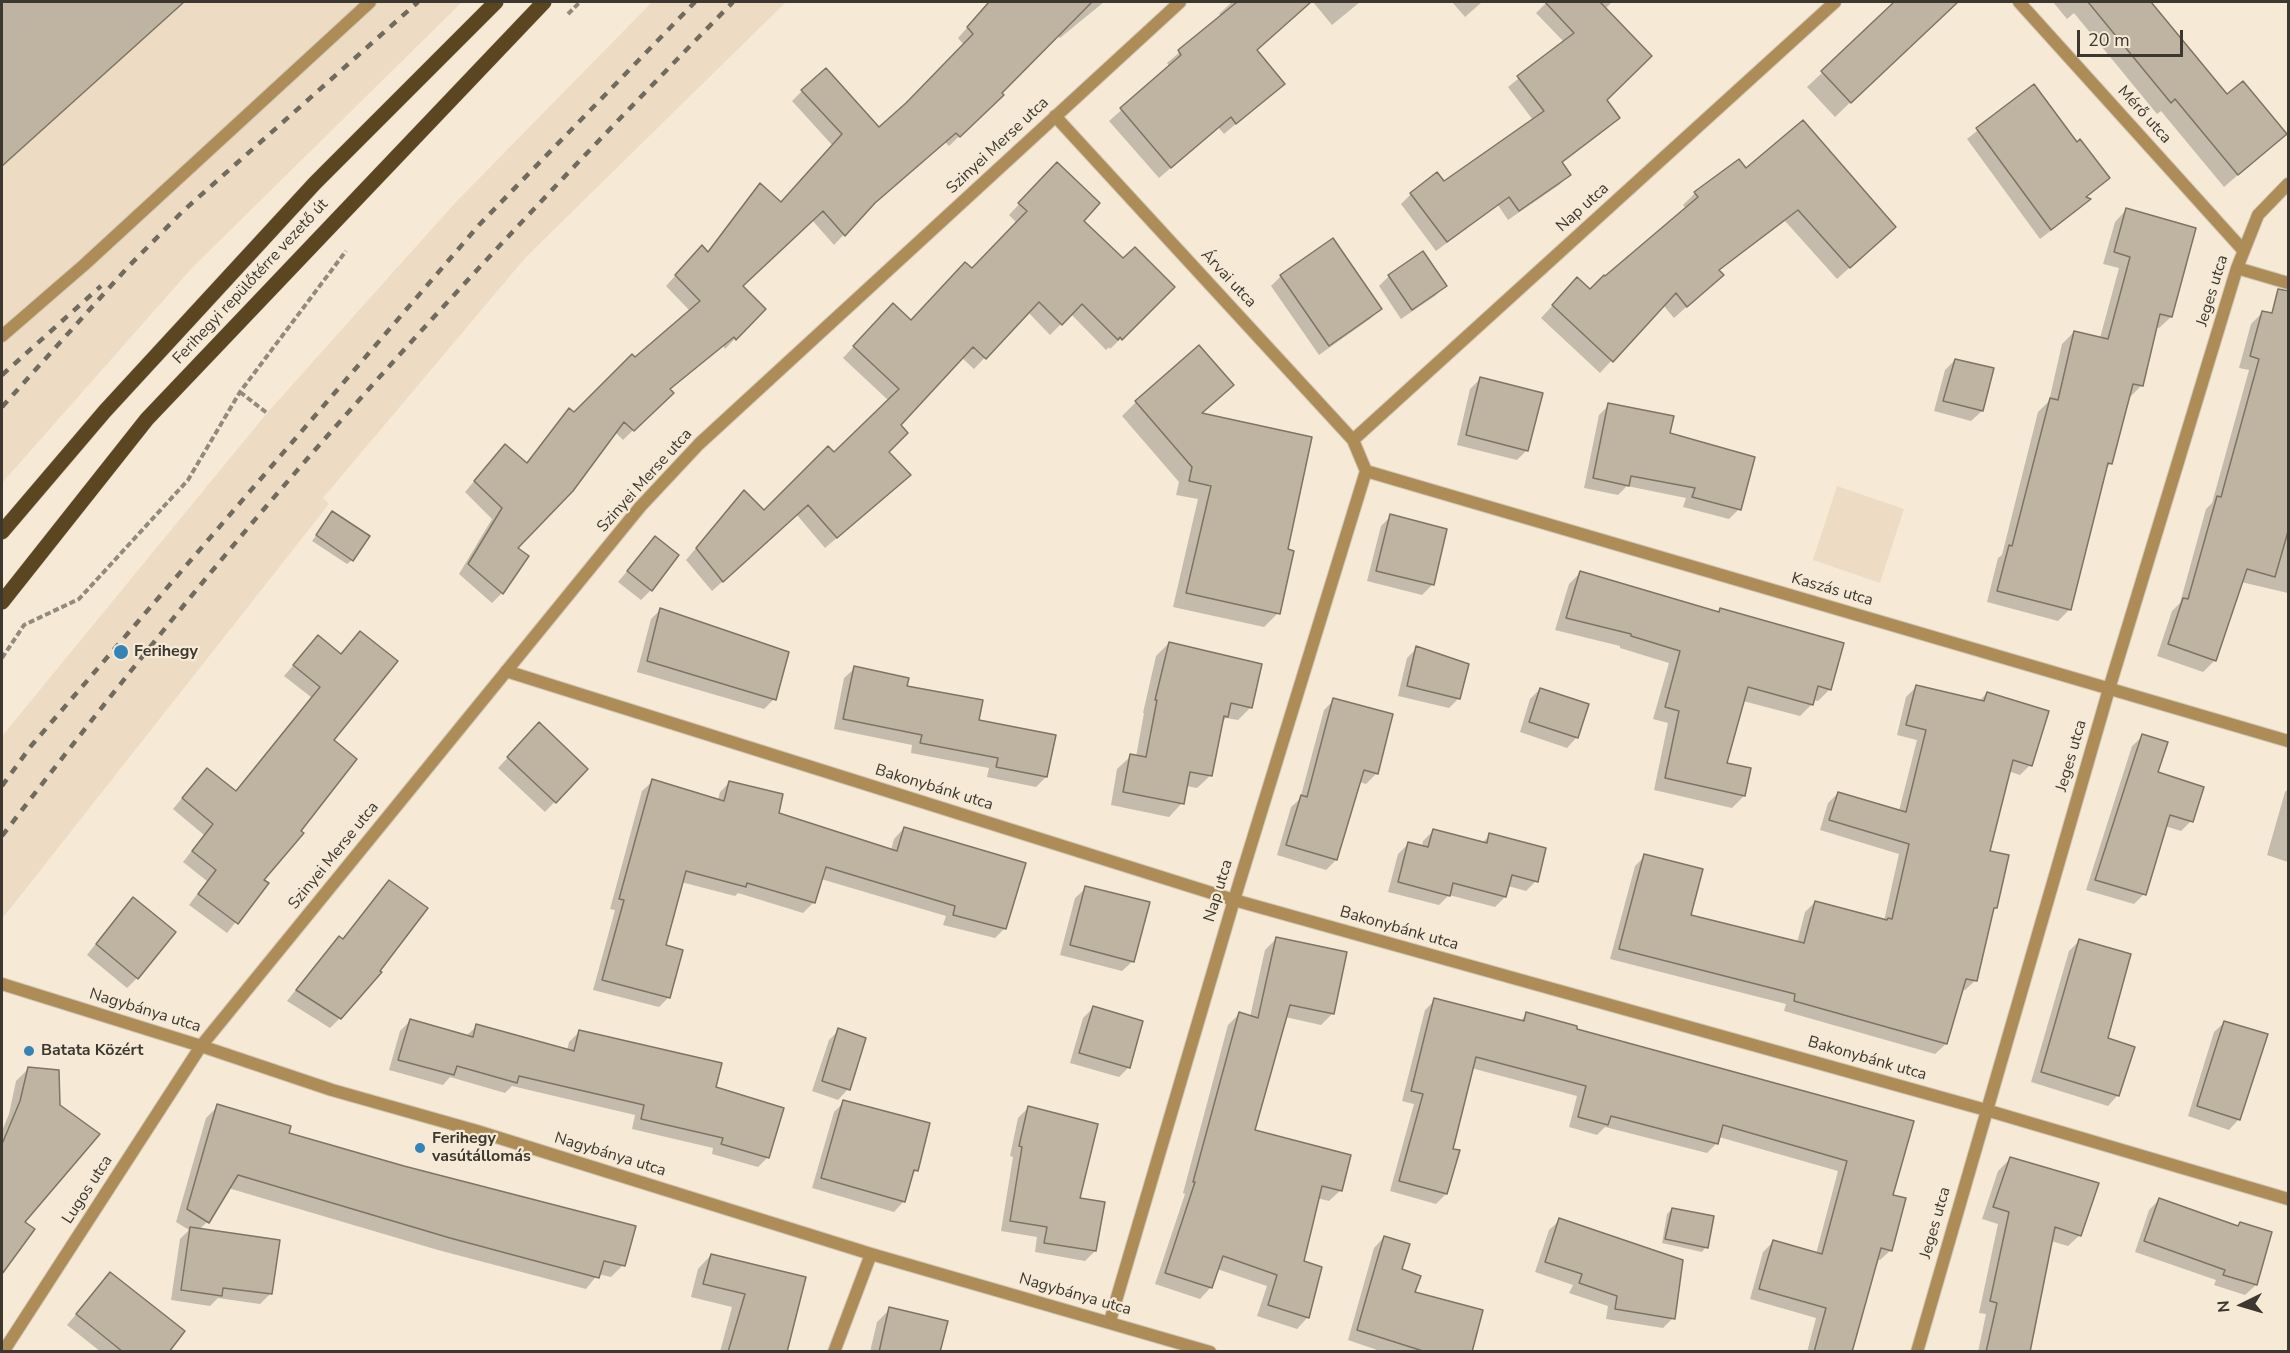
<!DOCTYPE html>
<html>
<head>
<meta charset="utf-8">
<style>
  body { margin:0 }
  #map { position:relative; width:2290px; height:1353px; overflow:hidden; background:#f6ead7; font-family:"Nunito Sans",sans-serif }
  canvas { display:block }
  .frame { position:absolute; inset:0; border:3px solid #3c3830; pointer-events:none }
  .north { position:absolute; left:2212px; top:1275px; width:60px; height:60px; -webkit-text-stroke:4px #f6ead7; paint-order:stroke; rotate:265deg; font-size:16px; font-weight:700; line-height:24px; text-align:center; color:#3c3830 }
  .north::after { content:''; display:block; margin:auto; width:21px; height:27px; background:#3c3830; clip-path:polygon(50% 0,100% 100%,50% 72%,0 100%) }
  .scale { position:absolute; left:2077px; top:30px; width:106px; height:27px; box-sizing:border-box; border:3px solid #3c3830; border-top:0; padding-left:8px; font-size:18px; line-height:21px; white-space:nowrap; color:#3c3830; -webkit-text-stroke:4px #f6ead7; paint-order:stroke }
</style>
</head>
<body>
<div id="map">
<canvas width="2290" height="1353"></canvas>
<div class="frame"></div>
<div class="north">N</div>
<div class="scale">20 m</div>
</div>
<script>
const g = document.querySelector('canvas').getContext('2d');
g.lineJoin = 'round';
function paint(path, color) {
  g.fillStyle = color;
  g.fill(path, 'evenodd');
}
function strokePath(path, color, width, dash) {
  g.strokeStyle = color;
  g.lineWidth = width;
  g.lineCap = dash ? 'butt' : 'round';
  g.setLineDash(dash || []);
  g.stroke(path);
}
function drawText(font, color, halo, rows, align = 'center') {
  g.font = font + ' "Nunito Sans",sans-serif';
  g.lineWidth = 4.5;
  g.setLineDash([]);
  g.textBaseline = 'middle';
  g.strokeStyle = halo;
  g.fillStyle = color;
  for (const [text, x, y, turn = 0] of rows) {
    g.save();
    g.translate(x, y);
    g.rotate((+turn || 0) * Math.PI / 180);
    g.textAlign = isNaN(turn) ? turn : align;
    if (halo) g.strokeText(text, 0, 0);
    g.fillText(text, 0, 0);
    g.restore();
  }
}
paint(new Path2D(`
  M2 2H462L192 268 2 483Z
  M652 2H786L526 257 323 498 329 504 2 919V736L267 413 455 203Z
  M1837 486 1904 509 1880 583 1813 560Z`), '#eddcc3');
paint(new Path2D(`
  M2 2H184L2 166Z
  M990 2H1104L1060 38 1057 35 1000 93 1002 95 949 146 945 142 867 210 834 245 812 220 742 287 764 309 725 349 723 346 669 390 671 393 623 440 615 432 516 548 527 557 502 593 492 603 459 574 492 519 465 492 495 456 525 464 569 410 574 414 690 311 666 286 692 257 707 252 750 195 760 185 780 204 833 146 792 101 802 91 879 130 904 107 964 45 958 38Z
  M1232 2H1311L1256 51 1283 84 1224 134 1218 127 1159 178 1109 121 1170 67 1167 63 1222 16 1219 14Z
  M1313 2H1360L1332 25Z
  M1452 2H1482L1465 17Z
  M1547 2H1612L1605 9V100L1618 118 1608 128 1561 164 1569 175 1559 185 1508 220 1498 205 1436 251 1401 204 1411 194 1444 183 1533 120 1508 87 1564 42 1536 13Z
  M1897 2H1943L1949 8 1835 117 1807 87Z
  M2053 2H2149L2227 96 2285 134 2224 187 2161 111 2157 114 2074 13 2067 19Z
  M2033 86 2077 144 2108 178 2085 198 2088 200 2079 209 2040 239 1967 139Z
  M1745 170 1881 239 1837 279 1785 221 1718 271 1709 287 1674 318 1663 305 1600 373 1541 318 1565 292 1590 291 1605 278 1686 209 1683 205 1695 193Z
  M1046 175 1082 221 1123 261 1173 287 1110 349 1109 347 1106 350 1071 314 1050 335 1028 312 974 369 961 357 898 425 887 452 898 486 825 548 797 515 712 591 686 560 734 503 764 512 834 454 889 401 843 358 882 316 910 322 972 270 1017 223 1009 215Z
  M2126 210 2171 317 2159 328 2155 327 2142 385 2130 397 2128 396 2111 463 2104 470 2070 609 2058 621 1987 602 1998 558 2002 555 2038 412 2049 401 2062 344 2074 332 2100 338 2119 268 2103 264 2115 222Z
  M1333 240 1380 309 1370 319 1319 355 1271 286 1281 276Z
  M1389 276 1445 286 1435 296 1401 319 1379 286Z
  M2263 312 2288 413V593L2241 582 2215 660 2203 672 2157 656 2172 611 2180 603 2206 509 2212 503 2249 370 2239 368 2251 324Z
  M1955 360 1982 411 1971 421 1934 411 1945 370Z
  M1480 379 1527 450 1517 460 1457 445 1470 389Z
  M1232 385 1201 414 1286 551 1278 613 1264 627 1173 607 1198 499 1176 495 1179 482 1122 416 1136 402Z
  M1609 405 1668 435 1739 509 1729 519 1683 507 1686 498 1627 486 1618 495 1584 488 1599 415Z
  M332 513 352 560 347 564 312 541Z
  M1391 516 1432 585 1422 595 1367 581 1381 526Z
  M655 538 651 590 641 600 618 582Z
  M1581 572 1717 613 1720 610 1830 689 1818 701 1813 700 1812 704 1800 716 1743 701 1725 764 1744 796 1732 808 1654 790 1668 723 1653 719 1669 663 1620 648V646L1555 630 1569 584Z
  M661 609 774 699 764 709 637 672 651 619Z
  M318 637 332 740 262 880 266 884 227 933 189 905 207 881 183 862 204 835 173 809 197 780 235 792 311 697 284 676Z
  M1169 643 1251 707 1238 720 1226 718 1222 722 1211 775 1197 788 1186 786 1182 803 1169 817 1111 805 1117 769 1131 756 1136 757 1144 713H1143L1156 656Z
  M1417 648 1459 698 1449 708 1398 696 1407 658Z
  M855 668 977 721 1046 777 1036 787 987 777 989 768 911 753 912 745 834 729 844 678Z
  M1916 687 1979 701 1987 693 2030 765 2020 775 2008 771 1988 852 1995 908 1991 912 1976 980 1965 990H1961L1946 1044 1935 1054 1784 1011 1786 1004 1610 959 1635 866 1645 856 1689 916 1797 943 1805 912 1815 902 1884 921 1899 854 1820 830 1828 803 1838 793 1899 811 1917 740 1897 735 1906 697Z
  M1540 689 1577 737 1567 748 1520 732 1530 699Z
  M1334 700 1377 773 1366 784 1359 782 1336 860 1326 870 1277 855 1291 807 1300 799 1324 710Z
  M529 735 586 769 545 812 498 768Z
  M2143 736 2156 773 2191 821 2181 831 2165 826 2144 894 2134 904 2086 890 2132 746Z
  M653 781 718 800 720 792 730 782 777 814 891 850 894 839 904 828 1005 928 995 938 943 925 946 916 821 879 814 902 803 913 738 893 735 896 681 882 665 946 669 997 659 1007 593 990 615 910 610 909 642 791Z
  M2288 789V862L2267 855 2285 792Z
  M1433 831 1482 843 1490 835 1536 881 1526 891 1508 886 1505 897 1495 907 1449 895 1439 905 1388 892 1398 854 1408 844 1422 847 1423 841Z
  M1086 888 1133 961 1122 971 1060 955 1075 898Z
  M379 893 340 1018 330 1028 287 1001 329 948 339 938 342 940Z
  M123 909 137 978 127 988 87 955Z
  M1276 939 1332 1014 1321 1025 1285 1017 1253 1131 1341 1190 1329 1201 1317 1198 1302 1262 1308 1317 1297 1329 1257 1316 1267 1286 1217 1269 1211 1287 1200 1299 1155 1284 1185 1194 1183 1193 1228 1025 1239 1014 1250 1017 1265 950Z
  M2079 941 2106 1039 2118 1095 2108 1106 2031 1082 2069 951Z
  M1435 1000 1520 1021 1527 1014 1575 1030 1912 1122 1892 1196 1891 1250 1880 1260 1877 1259 1851 1350 1855 1352H1807L1816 1318 1750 1299 1763 1252 1773 1242 1816 1254 1838 1171 1719 1137 1717 1143 1707 1153 1605 1127 1597 1135 1569 1127 1577 1096 1471 1068 1451 1150 1446 1194 1436 1204 1390 1191 1414 1104 1402 1101 1425 1010Z
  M1093 1008 1129 1067 1119 1077 1070 1063 1083 1018Z
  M410 1021 466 1036 477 1026 567 1051 569 1042 579 1032 714 1088 768 1157 758 1167 712 1154 713 1148 632 1129 635 1115 512 1086 505 1093 450 1077 443 1085 389 1070 400 1031Z
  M2225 1022 2239 1119 2229 1130 2188 1116 2214 1032Z
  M839 1030 848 1089 838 1100 812 1091 829 1040Z
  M28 1069 23 1222 33 1230 2 1273V1131L9 1114 16 1081Z
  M844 1102 917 1170 910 1176 904 1201 894 1212 812 1188 834 1112Z
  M218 1106 287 1135 623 1265 611 1277 598 1274 586 1289 438 1250 228 1188 207 1222 199 1230 270 1294 260 1304 218 1298 210 1306 171 1300 180 1239 189 1230 176 1222 206 1118Z
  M1028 1108 1078 1199 1095 1251 1085 1261 1035 1252 1037 1237 1001 1231 1013 1157 1010 1156 1018 1118Z
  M2010 1159 2080 1235 2068 1246 2051 1241 2028 1352H1978L1986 1314 1979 1313 1998 1224 1982 1219 1998 1171Z
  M2159 1200 2237 1227 2240 1224 2271 1233 2256 1285 2245 1295 2214 1285 2216 1280 2135 1252 2149 1210Z
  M1672 1209 1706 1247 1702 1252 1662 1243 1667 1214Z
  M1560 1220 1673 1318 1663 1328 1606 1319 1608 1306 1569 1293 1573 1285 1535 1272 1549 1230Z
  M1384 1237 1414 1293 1471 1352H1383L1348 1340 1374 1248Z
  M711 1255 804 1278 778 1352H720L732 1307 691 1297 698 1269Z
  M110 1274 167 1352H101L67 1325Z
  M890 1309 939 1352H870L877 1322Z`), '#0003');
const building = new Path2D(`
  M2 2H184L2 166Z
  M989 2H1092L1002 93 1004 95 960 137 956 133 875 203 845 236 823 211 743 286 766 309 736 340 734 337 670 389 674 393 634 431 624 422 573 491 518 548 529 556 503 594 468 564 502 508 474 481 505 444 527 463 569 408 574 412 632 354 635 357 700 301 675 275 702 245 708 252 760 183 781 202 842 134 801 90 826 68 879 127 906 103 973 34 967 27Z
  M1237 2H1311L1257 50 1285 84 1236 124 1231 117 1171 168 1120 108 1181 55 1178 50Z
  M1545 2H1600L1652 56 1607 100 1620 118 1562 162 1571 175 1519 211 1509 197 1447 242 1410 193 1437 172 1444 181 1544 111 1517 76 1574 33Z
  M1894 2H1958L1851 103 1821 71Z
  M2088 2H2151L2227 94 2243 81 2287 134 2238 175 2175 99 2171 103Z
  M2034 84 2077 142 2080 139 2110 178 2086 197 2091 199 2051 230 1976 128Z
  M1803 120 1896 227 1850 268 1798 210 1719 270 1724 275 1687 307 1676 293 1613 362 1552 305 1577 277 1590 289 1604 275 1605 276 1698 197 1694 192 1739 159 1746 168Z
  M1057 162 1100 203 1084 221 1123 258 1135 247 1175 287 1122 340 1120 337 1118 340 1082 304 1062 325 1039 302 986 359 973 347 901 425 908 433 889 452 911 475 837 538 808 505 723 582 696 548 744 490 764 510 828 446 834 452 899 389 853 346 893 303 911 320 965 262 972 268 1027 211 1018 203Z
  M2126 208 2196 228 2172 317 2160 314 2143 386 2133 384 2112 464 2108 463 2071 610 1997 591 2009 545 2012 546 2050 398 2058 400 2074 331 2108 339 2130 257 2114 252Z
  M1333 238 1382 309 1329 346 1280 275Z
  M1423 251 1447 286 1412 310 1388 275Z
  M2278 289 2289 291V528L2275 577 2247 569 2216 661 2168 644 2183 598 2188 599 2217 496 2221 497 2259 359 2250 356 2262 311 2272 313Z
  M1199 345 1234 385 1202 413 1312 437 1288 549 1294 551 1280 614 1186 593 1211 486 1189 481 1192 467 1135 401Z
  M1955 359 1994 368 1983 411 1943 401Z
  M1480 377 1543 393 1528 451 1466 435Z
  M1608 403 1674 416 1670 433 1755 457 1741 510 1692 497 1695 488 1631 476 1629 486 1593 478Z
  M332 511 370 536 353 561 316 535Z
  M1390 514 1447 529 1434 585 1376 571Z
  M655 536 679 555 652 591 627 571Z
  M1580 571 1719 612 1720 608 1844 643 1831 690 1818 686 1813 705 1748 687 1727 763 1751 768 1745 796 1665 778 1679 711 1665 707 1680 651 1631 636V634L1566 618Z
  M660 608 789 652 776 700 647 661Z
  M360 631 398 661 334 740 357 759 301 831 304 833 264 880 269 883 238 924 198 894 216 870 192 851 213 824 182 798 207 768 236 791 320 687 293 665 318 635 341 654Z
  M1169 642 1262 664 1252 708 1231 703 1228 717 1224 716 1212 776 1190 772 1184 804 1123 792 1130 754 1146 757 1157 700H1155Z
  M1416 646 1469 664 1460 699 1407 686Z
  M854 666 909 678 907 686 983 700 979 720 1056 735 1047 777 996 767 998 758 920 743 922 735 843 719Z
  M1916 685 1984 701 1987 692 2049 711 2032 766 2013 760 1990 851 2009 855 1997 908H1994L1977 981 1966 979 1947 1044 1794 1001 1795 994 1619 949 1644 854 1703 869 1691 915 1804 943 1815 901 1887 920 1888 918 1892 919 1909 844 1829 820 1838 792 1906 812 1926 730 1906 725Z
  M1540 688 1589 704 1578 738 1529 722Z
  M1333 698 1393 714 1378 774 1364 770 1337 860 1286 845 1301 795 1307 797Z
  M539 722 588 769 556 803 507 757Z
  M2142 734 2168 742 2158 772 2204 787 2193 822 2170 815 2146 895 2095 880Z
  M652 779 724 801 729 781 783 794 779 813 897 851 904 827 1026 863 1006 929 953 915 955 906 826 867 815 903 747 883 746 887 686 871 666 945 683 950 670 998 602 980 624 900 619 899Z
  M1433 829 1487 843 1489 833 1546 848 1538 882 1512 875 1506 897 1453 883 1450 896 1398 882 1408 842 1428 847Z
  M389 880 428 908 380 971 382 972 341 1019 296 990 339 936 343 939Z
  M1085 886 1150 902 1134 962 1070 945Z
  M133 897 176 932 138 979 96 944Z
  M1276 937 1347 952 1334 1014 1290 1005 1255 1130 1351 1155 1342 1191 1322 1186 1304 1261 1322 1267 1309 1318 1268 1305 1277 1275 1223 1256 1212 1288 1165 1273 1195 1182H1193L1239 1012 1258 1018Z
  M2079 939 2131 954 2108 1038 2135 1047 2119 1096 2041 1072Z
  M1434 998 1524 1021 1526 1012 1577 1026V1029L1914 1121 1893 1195 1906 1198 1892 1251 1881 1248 1852 1352H1814L1826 1308 1759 1289 1773 1240 1822 1254 1847 1161 1723 1125 1718 1144 1611 1116 1608 1125 1578 1117 1586 1086 1476 1057 1453 1149 1460 1150 1447 1194 1399 1181 1423 1094 1411 1091Z
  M1093 1006 1143 1021 1130 1068 1079 1053Z
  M410 1019 473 1037 476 1024 574 1051 579 1030 722 1063 716 1087 784 1108 769 1158 721 1144 723 1138 641 1119 644 1105 519 1076 517 1083 457 1066 454 1075 398 1060Z
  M2224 1021 2268 1034 2240 1120 2197 1106Z
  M838 1028 866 1038 850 1090 822 1081Z
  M28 1067 59 1070 60 1105 100 1134 25 1222 35 1229 2 1274V1144L20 1101Z
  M843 1100 930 1123 918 1171 914 1170 905 1202 821 1178Z
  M217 1104 291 1126 289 1133 404 1166 636 1226 625 1266 604 1261 599 1278 450 1238 238 1175 209 1223 187 1209Z
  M1028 1106 1098 1124 1080 1198 1105 1202 1096 1251 1044 1243 1047 1227 1010 1221 1022 1147 1019 1146Z
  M2010 1157 2099 1183 2081 1236 2055 1227 2030 1352H1986L1997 1303 1990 1301 2009 1212 1993 1207Z
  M2159 1198 2238 1226 2240 1222 2272 1232 2257 1285 2223 1275 2225 1270 2144 1241Z
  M1672 1208 1714 1216 1708 1248 1665 1239Z
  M1559 1218 1683 1260 1675 1319 1615 1309 1617 1296 1579 1283 1582 1274 1545 1262Z
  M190 1227 280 1240 272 1294 223 1288 222 1296 181 1290Z
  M1384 1236 1410 1244 1402 1269 1421 1276 1415 1292 1483 1310 1472 1352H1426L1357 1330Z
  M711 1254 806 1277 787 1352H728L745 1294 703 1284Z
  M110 1272 185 1331 169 1352H123L76 1314Z
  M889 1307 948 1321 940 1352H879Z`);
paint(building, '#bfb4a2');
strokePath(building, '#7e7463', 1.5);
const service = new Path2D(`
  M2 336 84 265 370 2`);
const minor = new Path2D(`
  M2019 2 2243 250
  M1055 116 1353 440 1366 471
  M2237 268 2288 283
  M1353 440 1835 2
  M1366 471 2288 741
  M506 671 1234 900 1986 1110 2288 1199
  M2 984 201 1046 332 1090 477 1131 871 1254 1210 1352
  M1110 1321 1234 900 1366 471
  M3 1352 201 1046 640 507 699 444 1180 2
  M834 1352 871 1254
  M1917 1352 2109 689 2237 268 2258 215 2288 184`);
const primary = new Path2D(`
  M2 532 105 411 315 183 496 2
  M2 602 147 419 544 2`);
strokePath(service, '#d1c6b6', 14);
strokePath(minor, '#d1c6b6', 14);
strokePath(primary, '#d1c6b6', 16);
strokePath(new Path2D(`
  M568 14 580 2
  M240 392 267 413
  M2 658 24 625 79 599 188 480 240 392 346 251`), '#928a7d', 4, [6, 3]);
strokePath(service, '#ad8c58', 12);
strokePath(minor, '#ad8c58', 12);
strokePath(primary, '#5c4621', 15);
strokePath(new Path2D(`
  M2 375 101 286
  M2 407 127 268 183 211 418 2
  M2 786 31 746 479 225 695 2
  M2 836C107 699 215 563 329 434 459 286 595 143 733 2`), '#706a5f', 4.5, [8, 8]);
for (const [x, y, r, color] of [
  [121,652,8,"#3484b5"],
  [29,1051,6,"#3484b5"],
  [420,1148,6,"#3484b5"]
]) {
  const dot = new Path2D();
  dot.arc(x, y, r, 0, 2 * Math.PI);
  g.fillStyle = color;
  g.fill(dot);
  strokePath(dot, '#f6ead7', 2);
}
drawText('16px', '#3c3830', '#f6ead7', [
  ["Mérő utca",2144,115,48],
  ["Szinyei Merse utca",998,146,-43],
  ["Nap utca",1583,208,-42],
  ["Árvai utca",1228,279,47],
  ["Ferihegyi repülőtérre vezető út",251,282,-47],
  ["Jeges utca",2213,291,-73],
  ["Szinyei Merse utca",645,481,-48],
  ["Kaszás utca",1832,590,16],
  ["Jeges utca",2072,756,-74],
  ["Bakonybánk utca",934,788,17],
  ["Szinyei Merse utca",334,856,-51],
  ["Nap utca",1219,891,-73],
  ["Bakonybánk utca",1399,929,16],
  ["Nagybánya utca",145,1011,17],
  ["Bakonybánk utca",1867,1059,16],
  ["Nagybánya utca",610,1155,17],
  ["Lugos utca",88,1190,-57],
  ["Jeges utca",1936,1223,-74],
  ["Nagybánya utca",1075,1295,16]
]);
drawText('bold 16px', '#3c3830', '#f6ead7', [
  ["Ferihegy",134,652],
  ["Batata Közért",41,1051],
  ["Ferihegy",432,1139],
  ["vasútállomás",432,1157]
], 'left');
</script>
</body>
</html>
